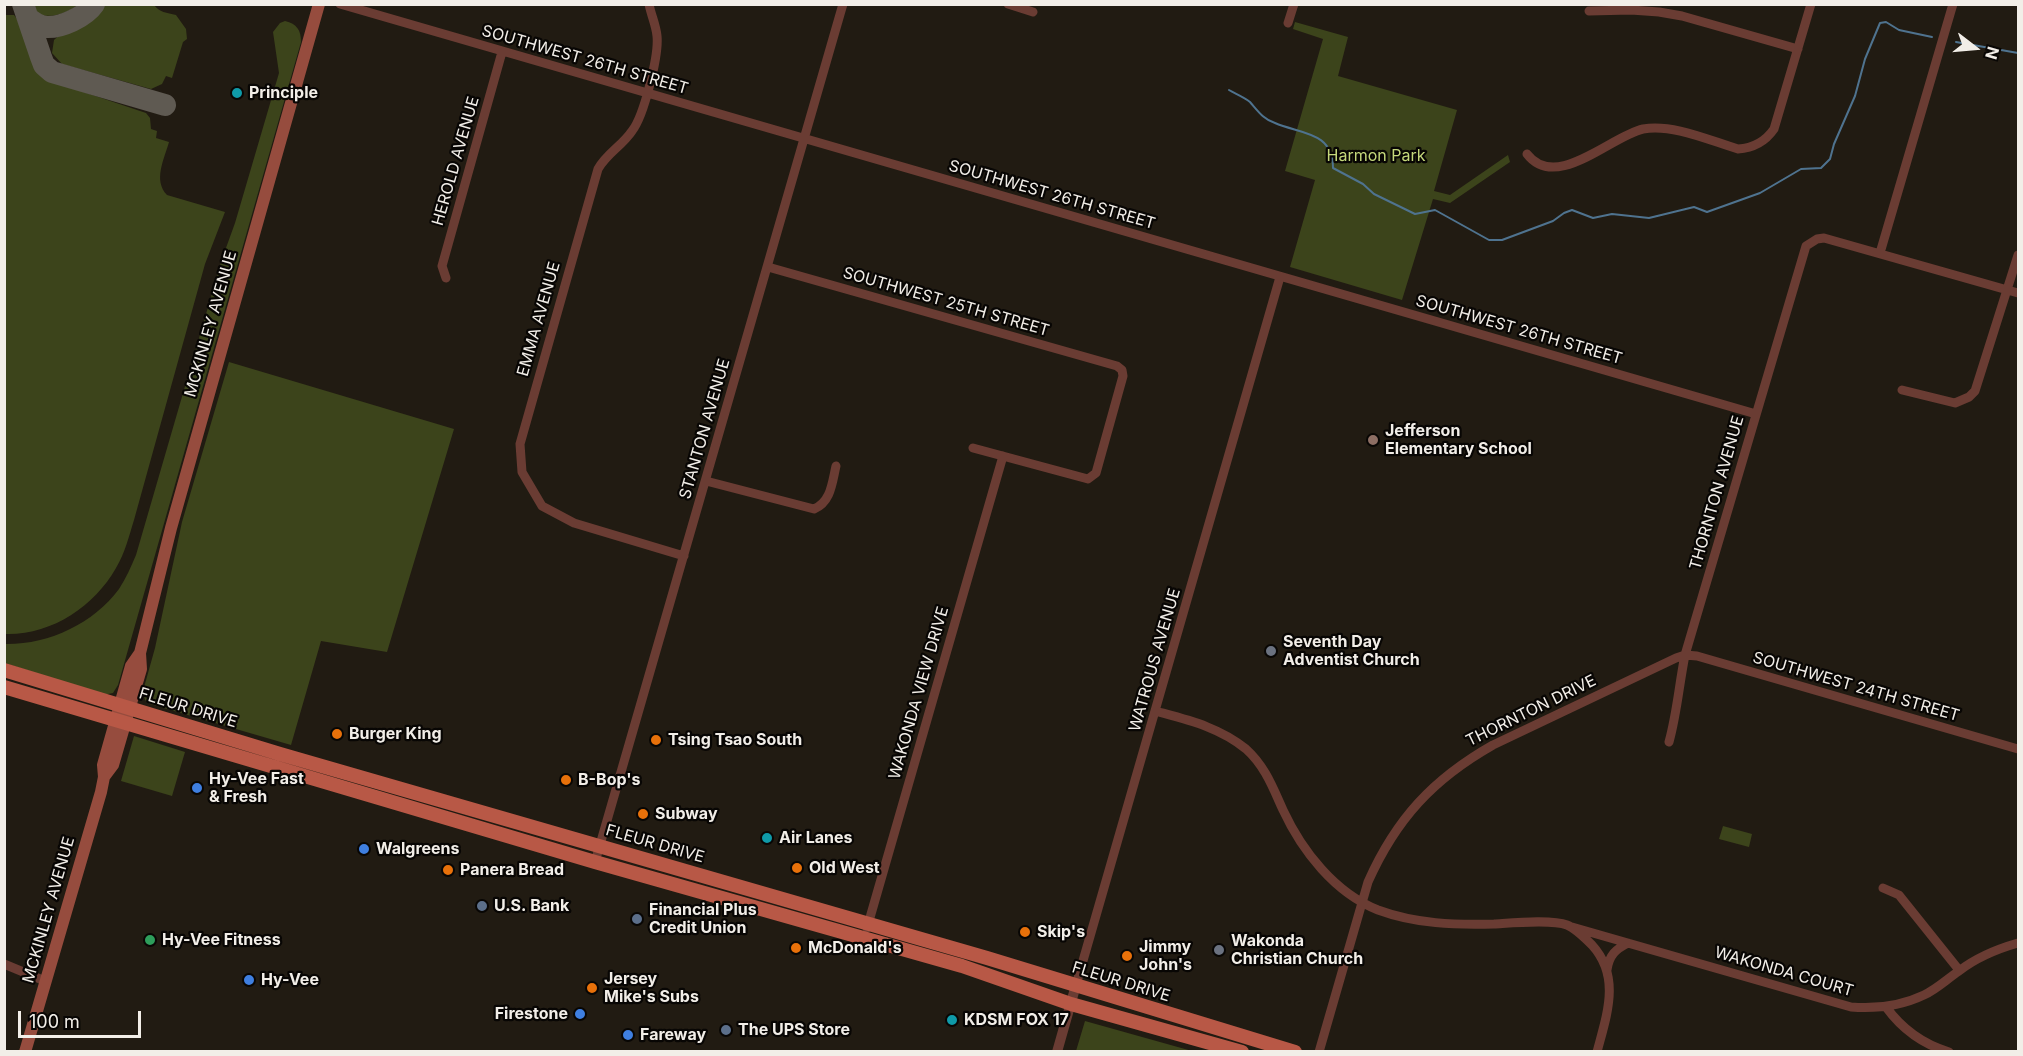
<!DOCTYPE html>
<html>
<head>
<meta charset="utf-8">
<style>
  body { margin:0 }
  #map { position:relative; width:2023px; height:1056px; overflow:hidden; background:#211b12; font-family:Inter,sans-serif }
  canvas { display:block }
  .frame { position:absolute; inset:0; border:6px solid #f2eee8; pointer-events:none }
  .north { position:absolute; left:1945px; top:18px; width:60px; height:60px; -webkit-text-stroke:4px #080604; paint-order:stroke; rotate:106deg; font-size:16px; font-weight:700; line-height:24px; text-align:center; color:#f2eee8 }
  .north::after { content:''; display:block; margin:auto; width:21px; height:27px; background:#f2eee8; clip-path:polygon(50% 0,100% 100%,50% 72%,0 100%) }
  .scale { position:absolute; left:18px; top:1011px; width:123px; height:27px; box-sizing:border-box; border:3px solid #f2eee8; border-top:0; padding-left:8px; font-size:18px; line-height:21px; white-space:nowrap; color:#f2eee8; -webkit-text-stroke:4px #080604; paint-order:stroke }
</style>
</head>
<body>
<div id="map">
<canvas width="2023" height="1056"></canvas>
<div class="frame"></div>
<div class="north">N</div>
<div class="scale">100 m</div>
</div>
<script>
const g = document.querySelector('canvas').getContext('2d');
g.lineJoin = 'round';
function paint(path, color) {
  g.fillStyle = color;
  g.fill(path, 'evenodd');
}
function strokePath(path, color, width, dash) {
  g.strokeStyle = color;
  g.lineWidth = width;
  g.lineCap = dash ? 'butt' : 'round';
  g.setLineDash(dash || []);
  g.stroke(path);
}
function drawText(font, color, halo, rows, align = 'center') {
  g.font = font + ' Inter,sans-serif';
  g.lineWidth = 4.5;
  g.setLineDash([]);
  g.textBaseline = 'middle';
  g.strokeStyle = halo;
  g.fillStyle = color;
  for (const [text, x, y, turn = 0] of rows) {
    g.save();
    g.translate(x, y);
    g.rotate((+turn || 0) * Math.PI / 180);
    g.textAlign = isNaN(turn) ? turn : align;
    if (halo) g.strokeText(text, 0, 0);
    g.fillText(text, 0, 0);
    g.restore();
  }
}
paint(new Path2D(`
  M35 5V4L78 5C67 13 49 20 36 13L32 6Z
  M102 5H154C159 12 167 13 176 15L186 29 187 39 183 42 172 78 166 76 162 84 151 89 62 64 52 53 54 40C72 23 91 32 102 5Z
  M5 15H14L17 19 35 65 48 80 146 113 150 118 151 129 157 131 156 138 169 142C164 160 153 180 167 195L225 212 205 264 134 520C129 536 125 553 116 568 94 607 50 636 4 634Z
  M285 21C297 24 301 30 301 42L118 685 113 693 103 695 5 663 4 644C48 645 93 624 119 589 126 578 131 567 136 555L222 259 235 223 279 73 273 32 280 23Z
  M1295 22 1348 37 1338 76 1457 110 1434 191 1450 195 1508 155 1510 162 1450 203 1433 199 1402 300 1290 267 1315 180 1285 171 1323 39 1293 29Z
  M229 362 454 429 387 652 321 641 291 745 150 704 145 700 143 691 155 648 182 522Z
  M134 736 185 752 172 796 121 781Z
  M1723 826 1752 834 1749 847 1719 839Z
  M1085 1021 1192 1051H1076Z`), '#3c441b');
strokePath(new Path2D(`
  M1956 42 2018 53
  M1229 90C1236 94 1244 97 1250 102 1258 111 1263 119 1275 123 1300 134 1333 131 1333 168L1363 184 1374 194 1415 214 1435 210 1489 240H1502L1553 221 1564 213 1572 210 1593 218 1612 214 1649 218 1694 207 1707 212 1760 193 1801 169 1821 168 1830 159 1834 144 1855 96 1865 59 1880 23 1886 22 1899 30 1932 37`), '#4f738f', 2);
strokePath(new Path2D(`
  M23 4 41 57 44 65 52 72 165 105
  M28 18C33 22 39 26 46 27 61 28 85 17 94 4`), '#5f5a52', 22);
strokePath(new Path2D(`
  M340 4 1756 414
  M649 4C651 15 656 25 657 36 659 55 644 116 632 131 622 146 607 153 598 169L520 444 522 472 542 506 574 523 684 556
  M1008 4 1033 12
  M1589 11 1631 10 1659 12 1682 16 1798 49
  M1288 23 1294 4
  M1527 154C1556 192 1611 136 1643 129 1674 124 1708 140 1738 149 1754 148 1765 142 1774 129L1811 4
  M1880 253 1953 4
  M768 267 1117 366 1122 370 1123 376 1096 473 1088 479 973 448
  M446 278 442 266 502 52
  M1902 390 1955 403 1969 397 1975 391 2018 255
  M706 481 814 509C831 502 832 483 836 466
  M1155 711C1188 720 1219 727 1246 749 1265 766 1273 788 1283 810 1302 851 1335 893 1378 910 1416 924 1455 925 1494 924 1511 923 1552 919 1567 925 1575 928 1586 939 1592 945 1621 977 1607 1014 1597 1052
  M1669 742C1677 713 1679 685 1685 655L1806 246 1817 239 1824 238 2018 293
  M595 862 843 4
  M1883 888 1899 895 1959 970
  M1572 927 1851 1007C1876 1009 1901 1006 1924 995 1937 989 1947 979 1959 971 1977 957 1997 949 2018 943
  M867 928 1003 456
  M4 964 45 981
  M1607 970C1609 955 1616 949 1628 943
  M1076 985 1280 277
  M1886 1007C1902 1029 1922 1044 1949 1052
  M1319 1052 1368 882C1396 819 1433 779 1493 745L1676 658 1685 655 1697 656 2018 749`), '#6a3c33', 9);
strokePath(new Path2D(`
  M1057 1052 1076 985`), '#6a3c33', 10);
strokePath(new Path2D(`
  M104 777 113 765 141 669 140 653 171 528 319 4
  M25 1052 101 792 104 777 103 765 131 666 140 653`), '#964c3e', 12);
strokePath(new Path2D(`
  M4 670 280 754 987 958 1295 1052
  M4 687 595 862 962 966 1071 1004 1242 1052`), '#b85846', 14);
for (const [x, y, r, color] of [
  [237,93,6,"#0f9aa8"],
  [1373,440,6,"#8d6e63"],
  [1271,651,6,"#6b7280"],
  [337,734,6,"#e8710a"],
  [656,740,6,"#e8710a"],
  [566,780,6,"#e8710a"],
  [197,788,6,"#3f7fe0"],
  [643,814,6,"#e8710a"],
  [767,838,6,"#0f9aa8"],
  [364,849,6,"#3f7fe0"],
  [797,868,6,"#e8710a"],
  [448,870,6,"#e8710a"],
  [482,906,6,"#5c6f8a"],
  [637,919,6,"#5c6f8a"],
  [1025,932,6,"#e8710a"],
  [150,940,6,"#2e9e5b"],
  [796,948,6,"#e8710a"],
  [1219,950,6,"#6b7280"],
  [1127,956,6,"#e8710a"],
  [249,980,6,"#3f7fe0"],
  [592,988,6,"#e8710a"],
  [580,1014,6,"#3f7fe0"],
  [952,1020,6,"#0f9aa8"],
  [726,1030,6,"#5c6f8a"],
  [628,1035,6,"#3f7fe0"]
]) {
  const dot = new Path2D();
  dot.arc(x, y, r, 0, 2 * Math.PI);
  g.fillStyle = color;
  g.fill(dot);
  strokePath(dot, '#080604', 2);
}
drawText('16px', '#f2eee8', '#080604', [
  ["SOUTHWEST 26TH STREET",585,60,16],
  ["HEROLD AVENUE",456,161,-74],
  ["SOUTHWEST 26TH STREET",1052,195,16],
  ["SOUTHWEST 25TH STREET",946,302,16],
  ["EMMA AVENUE",539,319,-74],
  ["MCKINLEY AVENUE",211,324,-74],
  ["SOUTHWEST 26TH STREET",1519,330,16],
  ["STANTON AVENUE",705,429,-74],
  ["THORNTON AVENUE",1717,493,-74],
  ["WATROUS AVENUE",1155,660,-74],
  ["SOUTHWEST 24TH STREET",1856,687,16],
  ["WAKONDA VIEW DRIVE",919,693,-74],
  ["FLEUR DRIVE",188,708,17],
  ["THORNTON DRIVE",1531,711,-26],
  ["FLEUR DRIVE",655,844,16],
  ["MCKINLEY AVENUE",49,910,-74],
  ["WAKONDA COURT",1784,972,16],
  ["FLEUR DRIVE",1121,982,17]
]);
drawText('bold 16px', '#f2eee8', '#080604', [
  ["Principle",249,93],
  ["Jefferson",1385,431],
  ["Elementary School",1385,449],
  ["Seventh Day",1283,642],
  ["Adventist Church",1283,660],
  ["Burger King",349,734],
  ["Tsing Tsao South",668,740],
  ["Hy-Vee Fast",209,779],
  ["& Fresh",209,797],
  ["B-Bop's",578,780],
  ["Subway",655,814],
  ["Air Lanes",779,838],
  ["Walgreens",376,849],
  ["Old West",809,868],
  ["Panera Bread",460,870],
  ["U.S. Bank",494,906],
  ["Financial Plus",649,910],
  ["Credit Union",649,928],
  ["Skip's",1037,932],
  ["Hy-Vee Fitness",162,940],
  ["Wakonda",1231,941],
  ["Christian Church",1231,959],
  ["Jimmy",1139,947],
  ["John's",1139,965],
  ["McDonald's",808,948],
  ["Jersey",604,979],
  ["Mike's Subs",604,997],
  ["Hy-Vee",261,980],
  ["Firestone",568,1014,"right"],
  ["KDSM FOX 17",964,1020],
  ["The UPS Store",738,1030],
  ["Fareway",640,1035]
], 'left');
drawText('16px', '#c5d87b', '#080604', [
  ["Harmon Park",1376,156]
]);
</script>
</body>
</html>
